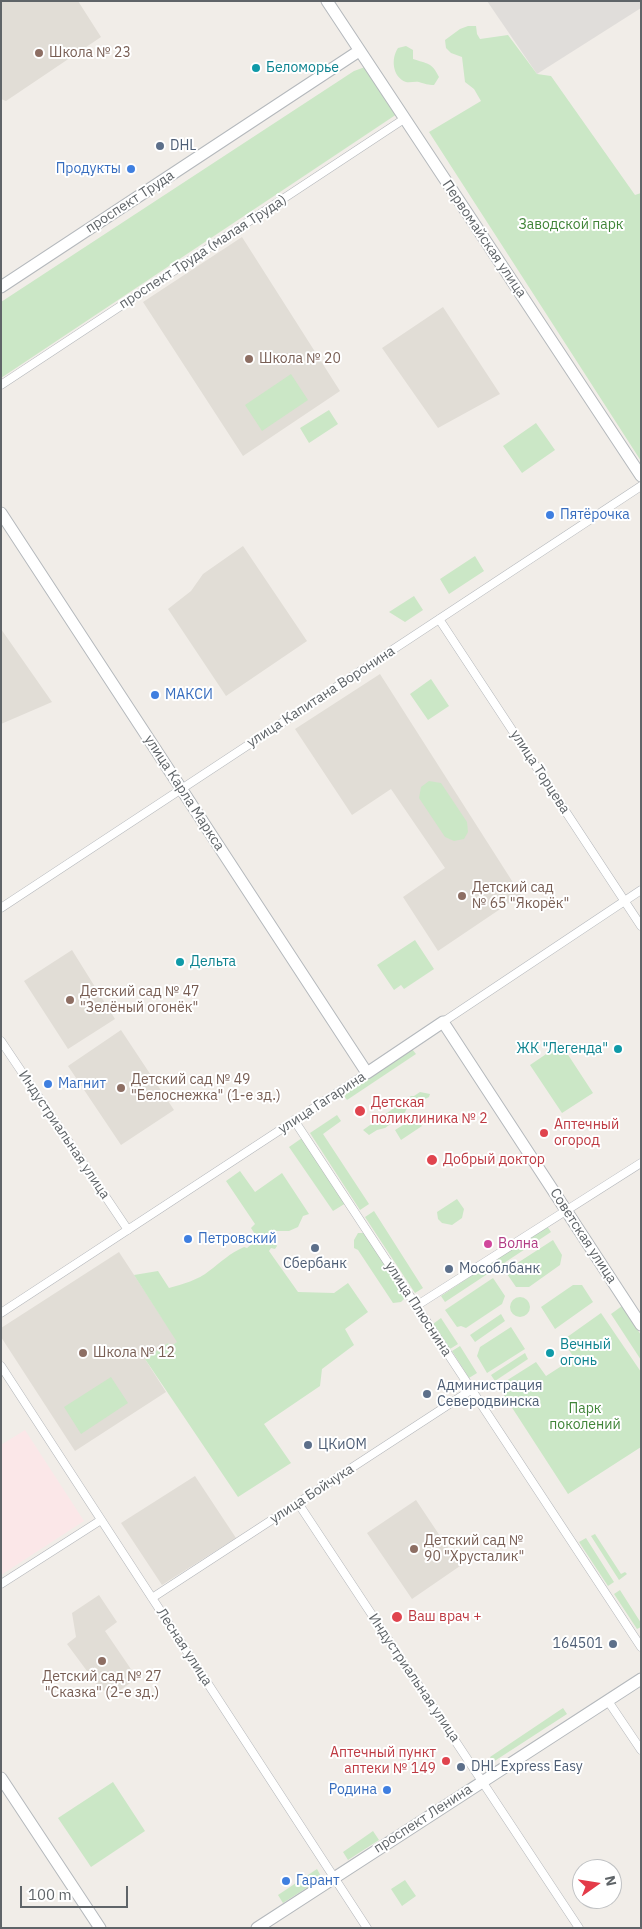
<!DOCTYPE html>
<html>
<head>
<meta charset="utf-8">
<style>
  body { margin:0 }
  #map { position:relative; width:642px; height:1929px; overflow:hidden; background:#f1ede8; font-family:"IBM Plex Sans",sans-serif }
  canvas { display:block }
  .frame { position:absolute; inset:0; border:2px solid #5f6468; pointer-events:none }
  .north { position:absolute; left:572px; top:1859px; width:50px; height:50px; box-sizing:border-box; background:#fff; border:1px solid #bfc1c3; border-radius:50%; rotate:77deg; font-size:14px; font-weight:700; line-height:20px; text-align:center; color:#5f6468 }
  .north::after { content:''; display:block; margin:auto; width:18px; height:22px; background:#e43b49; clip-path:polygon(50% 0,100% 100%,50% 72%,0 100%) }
  .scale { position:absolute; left:20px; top:1886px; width:108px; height:22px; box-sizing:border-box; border:2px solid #5f6468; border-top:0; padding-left:6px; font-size:15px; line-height:18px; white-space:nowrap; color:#5f6468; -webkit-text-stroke:4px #fff; paint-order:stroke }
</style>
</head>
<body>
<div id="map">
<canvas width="642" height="1929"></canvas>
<div class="frame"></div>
<div class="north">N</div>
<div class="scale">100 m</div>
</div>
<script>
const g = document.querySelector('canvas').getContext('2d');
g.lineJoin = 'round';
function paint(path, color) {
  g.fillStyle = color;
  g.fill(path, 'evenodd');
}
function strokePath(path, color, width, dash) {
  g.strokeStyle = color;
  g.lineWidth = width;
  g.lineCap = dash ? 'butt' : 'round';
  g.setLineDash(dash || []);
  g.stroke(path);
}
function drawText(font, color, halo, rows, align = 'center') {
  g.font = font + ' "IBM Plex Sans",sans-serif';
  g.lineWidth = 4;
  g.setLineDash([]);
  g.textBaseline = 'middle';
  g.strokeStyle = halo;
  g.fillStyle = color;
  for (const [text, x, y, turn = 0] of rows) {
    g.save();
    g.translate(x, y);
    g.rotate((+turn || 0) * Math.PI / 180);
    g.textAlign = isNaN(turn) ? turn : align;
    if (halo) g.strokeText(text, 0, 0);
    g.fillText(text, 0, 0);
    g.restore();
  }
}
paint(new Path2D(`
  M487 1H641V8L537 74Z`), '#e0ddda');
paint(new Path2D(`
  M1 1H78L101 37 6 101 1 99Z
  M242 237 340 391 243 456 143 302Z
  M443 307 500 394 438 428 382 348Z
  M243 546 307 641 226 696 168 609 191 591 203 574Z
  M1 629 52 702 1 724Z
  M380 674 521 895 438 951 403 897 445 868 391 789 352 815 295 729Z
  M72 950 115 1019 68 1049 24 981Z
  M121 1030 174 1110 121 1145 68 1066Z
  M119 1252 178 1342 170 1346 169 1343 145 1359 166 1392 75 1451 1 1337V1328Z
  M195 1476 236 1538 162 1585 121 1523Z
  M416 1500 460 1566 412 1599 367 1533Z
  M99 1595 117 1622 105 1631 137 1678 115 1694 101 1690 67 1644 76 1637 72 1613Z`), '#e1ddd6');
paint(new Path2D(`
  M25 1430 84 1521 1 1575V1445Z`), '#fbe7e8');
paint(new Path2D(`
  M468 26H476L477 34 480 39 508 35 537 74 551 76 635 195 641 193V461L429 132 481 101 474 89 465 82 462 57 451 53 446 48 445 40 460 29Z
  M406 46 413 50V59C427 64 432 62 439 77L434 85C428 85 425 84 419 82 415 81 410 83 406 82 392 77 391 58 398 48Z
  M365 67 397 114 1 378V302L354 71Z
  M291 374 308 400 262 431 245 405Z
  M329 410 338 424 309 443 300 428Z
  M536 423 555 450 522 473 503 446Z
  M475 556 484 571 449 594 440 579Z
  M414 596 423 610 405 622 389 612Z
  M431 679 449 706 428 720 410 694Z
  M429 781 441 783 467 822 468 832 464 839 454 841 445 837 419 798 421 787Z
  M415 940 434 969 404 989 401 985 394 990 377 965Z
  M561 1044 593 1093 562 1113 530 1065Z
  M412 1049 416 1054 347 1100 342 1093 359 1081 363 1082Z
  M420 1092 430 1094 429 1097 407 1108 404 1114 385 1128 377 1130 369 1135 363 1130 411 1096H414Z
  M337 1115 341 1121 323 1134 369 1204 360 1210 310 1133Z
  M416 1117 422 1126 401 1140 395 1130Z
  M302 1138 346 1203 333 1211 289 1147Z
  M240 1171 255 1192 282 1173 309 1214 303 1216 298 1227 289 1231H277L272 1236 277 1246 275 1249 271 1248 269 1251 298 1292 334 1293 348 1283 368 1312 345 1329 354 1345 322 1369 320 1386 264 1424 291 1463 238 1497 145 1359 168 1343 171 1346 177 1342 134 1275 158 1271 169 1288C183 1284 198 1280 209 1271 221 1262 230 1253 244 1247L247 1248 258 1239 251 1228 255 1224 226 1181Z
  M457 1199 464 1209 462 1218 452 1225 442 1223 438 1219 437 1212Z
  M374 1211 423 1288 415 1293 365 1217Z
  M547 1226 551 1232 445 1302 441 1296Z
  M358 1233H366L405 1293V1298L401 1302 393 1303 358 1250 354 1248V1240Z
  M553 1240 562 1255 560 1265 529 1287H516L505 1271Z
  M493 1278 505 1296 502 1304 466 1328 461 1326 457 1327 445 1310Z
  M573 1285H582L593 1302 555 1329 541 1307Z
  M510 1307a10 10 0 1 1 20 0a10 10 0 1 1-20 0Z
  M622 1306 641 1335V1360L611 1314Z
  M601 1313 641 1372V1447L568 1494 498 1386 536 1362 546 1376 574 1358 563 1340Z
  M501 1314 505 1321 475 1342 470 1335Z
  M441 1318 458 1344 450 1349 433 1324Z
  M511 1327 525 1349 487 1373 477 1356 480 1347Z
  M460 1346 477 1373 469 1378 452 1351Z
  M525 1353 528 1359 495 1381 491 1375Z
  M111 1377 128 1403 81 1434 64 1407Z
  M595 1534 621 1574 625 1572 627 1574 619 1580 591 1536Z
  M586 1538 614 1582 608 1586 579 1542Z
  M620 1590 641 1623V1627L637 1629 614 1594Z
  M563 1708 567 1714 493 1762 490 1757Z
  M113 1782 145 1831 91 1867 58 1818Z
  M373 1831 379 1840 348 1860 343 1852Z
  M317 1869 322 1878 283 1903 278 1895Z
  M405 1880 416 1896 402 1906 391 1889Z`), '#cbe7c6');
const street = new Path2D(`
  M1 385 404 119
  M439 619 641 926
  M1 908 641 486
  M443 1022 641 890
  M1 1041 128 1230
  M294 1120 641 1647
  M416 1306 641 1163
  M1 1313 367 1073
  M1 1366 367 1928
  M298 1503 579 1928
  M1 1584 101 1520
  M152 1598 471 1390
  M608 1701 641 1750`);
const secondary = new Path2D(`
  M327 1 641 476
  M1 287 359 51
  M1 513 367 1073 443 1022 641 1325
  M1 1778 100 1928
  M257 1928 641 1679`);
strokePath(street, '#b3b6ba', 9);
strokePath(secondary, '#b4b8bc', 13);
strokePath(street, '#fff', 8);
strokePath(secondary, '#fff', 11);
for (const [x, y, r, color] of [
  [39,53,5,"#8d6e63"],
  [256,68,5,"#0f9aa8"],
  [160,146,5,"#5c6f8a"],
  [131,169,5,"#3f7fe0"],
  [249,359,5,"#8d6e63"],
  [550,515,5,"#3f7fe0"],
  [155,695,5,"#3f7fe0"],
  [462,896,5,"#8d6e63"],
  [180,962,5,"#0f9aa8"],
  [70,1000,5,"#8d6e63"],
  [618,1049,5,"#0f9aa8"],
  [48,1084,5,"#3f7fe0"],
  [121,1088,5,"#8d6e63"],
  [360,1111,6,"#e0444e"],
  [544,1133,5,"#e0444e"],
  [432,1160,6,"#e0444e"],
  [188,1239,5,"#3f7fe0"],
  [488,1244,5,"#d1479c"],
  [315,1248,5,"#5c6f8a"],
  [449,1269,5,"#5c6f8a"],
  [83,1353,5,"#8d6e63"],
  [550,1353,5,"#0f9aa8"],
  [427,1394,5,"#5c6f8a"],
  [308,1445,5,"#5c6f8a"],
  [414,1549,5,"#8d6e63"],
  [397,1617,6,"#e0444e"],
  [613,1644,5,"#5c6f8a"],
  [102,1661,5,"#8d6e63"],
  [446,1761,5,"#e0444e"],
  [461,1767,5,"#5c6f8a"],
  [387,1790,5,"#3f7fe0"],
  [286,1881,5,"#3f7fe0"]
]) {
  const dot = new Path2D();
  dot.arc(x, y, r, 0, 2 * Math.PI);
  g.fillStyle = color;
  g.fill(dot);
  strokePath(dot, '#fff', 2);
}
drawText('14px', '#785e54', '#fff', [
  ["Школа № 23",49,53],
  ["Школа № 20",259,359],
  ["Детский сад",472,888],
  ["№ 65 \"Якорёк\"",472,904],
  ["Детский сад № 47",80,992],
  ["\"Зелёный огонёк\"",80,1008],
  ["Детский сад № 49",131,1080],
  ["\"Белоснежка\" (1-е зд.)",131,1096],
  ["Школа № 12",93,1353],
  ["Детский сад №",424,1541],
  ["90 \"Хрусталик\"",424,1557],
  ["Детский сад № 27",102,1677,"center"],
  ["\"Сказка\" (2-е зд.)",102,1693,"center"]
], 'left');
drawText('14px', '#0d838f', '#fff', [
  ["Беломорье",266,68],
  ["Дельта",190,962],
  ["ЖК \"Легенда\"",608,1049,"right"],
  ["Вечный",560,1345],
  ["огонь",560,1361]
], 'left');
drawText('14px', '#4e5e75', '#fff', [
  ["DHL",170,146],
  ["Сбербанк",315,1264,"center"],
  ["Мособлбанк",459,1269],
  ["Администрация",437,1386],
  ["Северодвинска",437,1402],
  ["ЦКиОМ",318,1445],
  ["164501",603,1644,"right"],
  ["DHL Express Easy",471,1767]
], 'left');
drawText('14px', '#366cbe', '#fff', [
  ["Продукты",121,169,"right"],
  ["Пятёрочка",560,515],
  ["МАКСИ",165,695],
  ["Магнит",58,1084],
  ["Петровский",198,1239],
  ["Родина",377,1790,"right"],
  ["Гарант",296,1881]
], 'left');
drawText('14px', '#5f6468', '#fff', [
  ["проспект Труда",130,202,-33],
  ["Первомайская улица",484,239,56],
  ["проспект Труда (малая Труда)",203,252,-33],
  ["улица Капитана Воронина",321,697,-33],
  ["улица Торцева",540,772,57],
  ["улица Карла Маркса",184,793,57],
  ["улица Гагарина",322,1103,-33],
  ["Индустриальная улица",64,1135,56],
  ["Советская улица",583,1236,57],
  ["улица Плюснина",418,1309,57],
  ["улица Бойчука",312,1494,-33],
  ["Лесная улица",184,1647,57],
  ["Индустриальная улица",414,1678,56],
  ["проспект Ленина",423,1819,-33]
]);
drawText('14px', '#418539', '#fff', [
  ["Заводской парк",571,225],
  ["Парк",585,1409],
  ["поколений",585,1425]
]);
drawText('14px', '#be3a42', '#fff', [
  ["Детская",371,1103],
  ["поликлиника № 2",371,1119],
  ["Аптечный",554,1125],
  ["огород",554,1141],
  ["Добрый доктор",443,1160],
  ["Ваш врач +",408,1617],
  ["Аптечный пункт",436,1753,"right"],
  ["аптеки № 149",436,1769,"right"]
], 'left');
drawText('14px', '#b23c85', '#fff', [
  ["Волна",498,1244]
], 'left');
</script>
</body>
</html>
